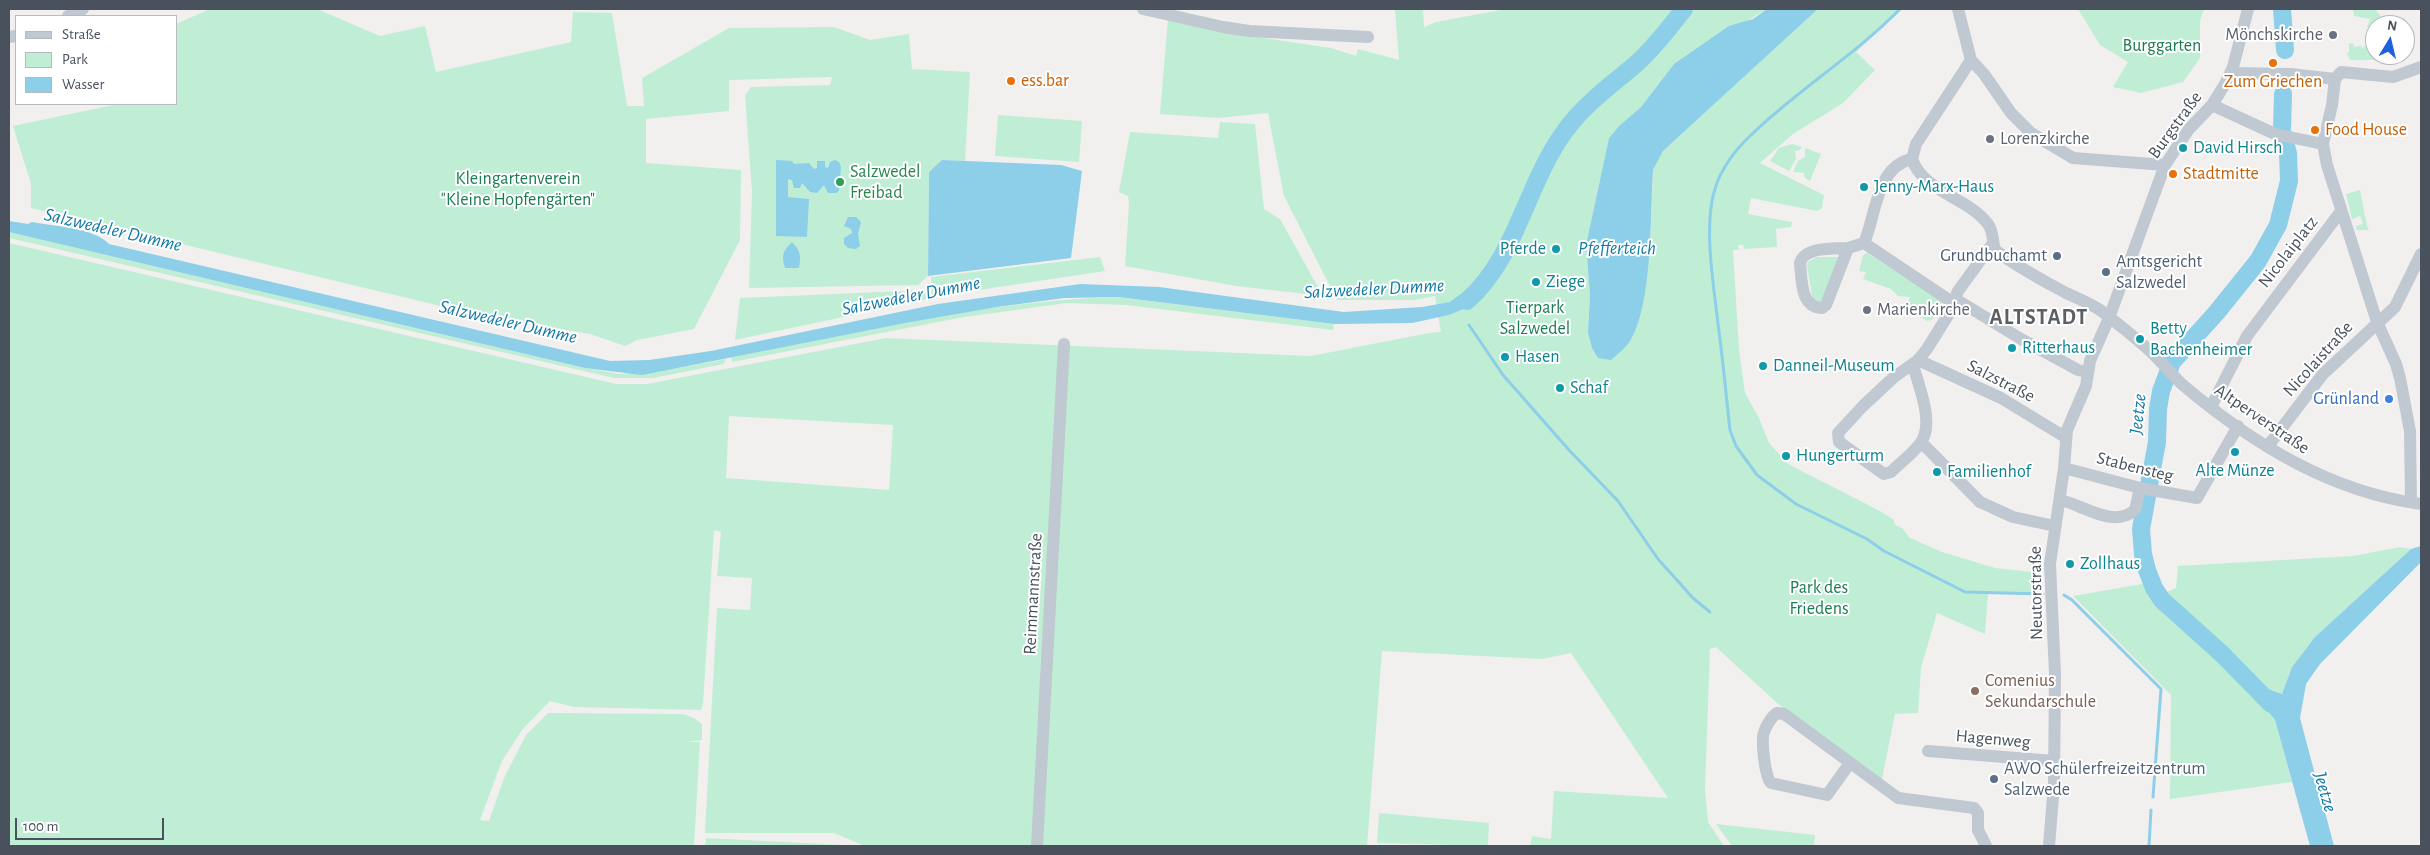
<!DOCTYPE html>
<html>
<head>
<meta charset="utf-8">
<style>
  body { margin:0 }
  #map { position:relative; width:2430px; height:855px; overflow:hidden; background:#f2efef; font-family:"Alegreya Sans",sans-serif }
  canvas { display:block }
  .frame { position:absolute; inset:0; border:10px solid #48515c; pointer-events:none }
  .legend { position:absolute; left:15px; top:15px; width:162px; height:90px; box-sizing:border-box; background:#fff; border:1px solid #b6b9be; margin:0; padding:6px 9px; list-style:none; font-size:15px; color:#48515c }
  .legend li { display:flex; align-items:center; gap:10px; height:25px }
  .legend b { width:25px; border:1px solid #b6b9be }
  .north { position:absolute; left:2365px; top:15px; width:50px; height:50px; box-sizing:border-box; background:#fff; border:1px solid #b6b9be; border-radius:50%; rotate:9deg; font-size:14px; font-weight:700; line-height:20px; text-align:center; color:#48515c }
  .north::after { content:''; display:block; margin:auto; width:18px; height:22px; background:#1f61dc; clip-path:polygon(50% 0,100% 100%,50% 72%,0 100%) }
  .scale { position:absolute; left:15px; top:818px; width:149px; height:22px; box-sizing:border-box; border:2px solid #48515c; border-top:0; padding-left:6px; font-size:15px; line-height:18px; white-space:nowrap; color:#48515c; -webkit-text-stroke:4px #fff; paint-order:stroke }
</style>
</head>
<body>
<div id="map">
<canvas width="2430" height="855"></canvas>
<div class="frame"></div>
<ul class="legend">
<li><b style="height:6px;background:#c0c8d1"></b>Straße</li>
<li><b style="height:14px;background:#bfeed5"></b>Park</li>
<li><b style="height:14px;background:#8dcee9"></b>Wasser</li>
</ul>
<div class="north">N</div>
<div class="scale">100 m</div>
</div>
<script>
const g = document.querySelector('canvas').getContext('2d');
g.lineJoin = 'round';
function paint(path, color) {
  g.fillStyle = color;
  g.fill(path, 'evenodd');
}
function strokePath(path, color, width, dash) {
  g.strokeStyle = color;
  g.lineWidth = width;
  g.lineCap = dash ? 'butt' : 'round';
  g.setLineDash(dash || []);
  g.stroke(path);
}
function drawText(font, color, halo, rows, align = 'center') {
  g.font = font + ' "Alegreya Sans",sans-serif';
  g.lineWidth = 4;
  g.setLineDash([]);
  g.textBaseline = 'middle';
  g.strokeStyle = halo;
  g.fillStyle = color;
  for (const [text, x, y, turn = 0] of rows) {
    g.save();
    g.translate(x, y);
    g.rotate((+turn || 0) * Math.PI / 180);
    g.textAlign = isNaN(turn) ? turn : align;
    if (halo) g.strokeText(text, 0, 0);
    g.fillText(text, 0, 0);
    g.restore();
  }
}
paint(new Path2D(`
  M210 9H317L380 36 425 26 436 72 571 42 573 12 612 13 627 106H644L642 78 729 28 834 27 870 40 909 34 912 69 970 72 965 161 942 160 929 172 928 276 918 285 749 288 752 192 745 95 751 87 830 85 832 77 729 80V111L646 119V163L741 170 740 240 694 329 637 340 625 346 590 334 478 315 31 208V184L13 126 118 104H176V24Z
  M1395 9H1423L1424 27 1436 22 1506 9H1767L1674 64 1641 107 1619 126 1609 138 1586 245 1590 295 1588 333 1592 348 1650 250 1653 169 1663 151 1818 9H1902L1856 52 1875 70 1843 103 1793 134 1760 163 1824 195 1822 208 1817 211 1751 198 1748 214 1792 222 1791 227 1776 229 1777 247 1744 249 1743 245H1738L1739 250H1733L1739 350 1745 393 1759 418 1769 443 1788 464 1880 511 1894 520 1895 525 1902 528 1910 538 1942 552 1995 568 2041 573 2042 595 1988 592 1985 634 1937 613 1921 668 1918 713 1895 714 1881 784 1776 702 1716 647 1710 649 1705 789 1708 822 1724 846H1530L1532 836 1551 839 1554 791 1668 798 1571 653 1542 659 1382 651 1367 846H865L834 833H705L717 608 750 610 752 578 717 576 721 532 714 530 703 704 701 710 574 707 550 701 522 730 502 761 480 820 489 821 504 778 526 735 548 713 683 714 694 718 702 724V740L687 742H700L694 846H9V243L616 384H647L886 338 1311 356 1429 333 1441 332 1435 296 1415 300H1337L1284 196 1268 113 1218 118 1160 114 1168 19 1257 37 1331 48 1356 56 1358 49 1399 60ZM729 416 893 425 889 490 726 478Z
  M2078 9H2204L2200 21V58L2183 82 2141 93 2113 87 2128 62 2100 45Z
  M2353 9H2375L2388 25H2375V29L2374 26 2367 27 2370 19 2354 16Z
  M2349 43 2354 44V47L2361 46 2363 49 2364 46 2369 47V50L2374 48 2375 55H2402L2397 60H2350L2347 53 2349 52Z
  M998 115 1082 121 1079 162 995 156Z
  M1220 122 1255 124 1264 209 1280 219 1323 296 1236 286 1125 266 1129 204 1128 196 1119 192 1130 132 1218 138Z
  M1792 144 1802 147 1800 150 1795 151 1796 159 1789 171 1770 161 1779 148Z
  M1805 148 1821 154 1810 181 1805 178 1804 173 1793 172 1798 161 1805 157Z
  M2360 190 2367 226 2369 230H2357L2356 226 2363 224 2360 216 2352 219 2346 194Z
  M9 232 585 368 620 374 678 368 726 359 724 364 653 378H614L9 238Z
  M1867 253 1943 302 1933 319 1927 321 1923 319V317L1921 318 1916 314 1911 315 1910 312 1909 314 1904 312 1910 297 1898 296 1891 289 1863 279 1866 272 1859 271 1863 255Z
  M1100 257 1105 271 932 297 931 277Z
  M1816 257H1839L1827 301 1817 304 1812 296 1807 266 1808 262Z
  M926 290 928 299 735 340 740 298Z
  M1119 297 1334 324 1333 330 1126 305 1067 303 964 317 732 362 731 357C859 332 988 300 1119 297Z
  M2400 547 2411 549 2315 637 2292 667 2282 694 2260 686 2162 594 2176 588 2178 566 2353 556Z
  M2148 583 2168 609 2255 695 2275 720 2292 782 2170 799 2171 695 2073 596Z
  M1379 813 1489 823 1488 846 1377 843Z
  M1716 824 1815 835 1814 846H1732Z
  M706 838 863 846H705Z`), '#bfeed5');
paint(new Path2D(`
  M1767 9H1818L1663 151 1653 170C1650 214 1653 304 1630 341 1626 348 1617 354 1611 360L1598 358 1592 348 1588 333 1590 295 1586 245 1609 138 1619 126 1641 107 1674 64 1729 26 1753 19Z
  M776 160 792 161 794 164 809 163 814 169 817 168V161H825V167L828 168 830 162 835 160 839 162 841 167 839 191 836 193H828L824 185 817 193 810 192 802 183 800 188H794L792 180 788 179V197L809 199 807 237 776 236Z
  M942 160 1061 165 1082 171 1071 258 928 276 929 172Z
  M848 217H856L861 222 858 234 860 246 856 249 848 248 844 244V238L852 233 851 229 844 226Z
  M9 221 28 224 32 222C53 226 95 228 109 244L610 361 649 360 711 351 938 304 1080 284 1159 287 1344 312 1422 307 1450 302 1473 285 1486 286 1463 309 1449 315 1412 323 1334 324 1119 297 1064 298 997 307 905 323 642 375 585 368 9 232Z
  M792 242C801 251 801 256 799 268H785C781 255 783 251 792 242Z
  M2421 546V562L2320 664 2306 684 2300 718 2334 846H2310L2275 720 2255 695V688L2260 686 2282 694 2292 667 2315 637 2411 549Z`), '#8dcee9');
strokePath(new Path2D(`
  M1900 9C1854 56 1797 90 1750 136 1736 149 1720 170 1715 189 1703 227 1714 286 1718 324 1723 359 1726 395 1730 430L1736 446 1757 475 1796 504 1867 539 1884 551 1965 592 2043 594
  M1469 325 1503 375 1569 450 1618 501 1658 559 1693 598 1710 612
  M2064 595 2072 600 2161 689 2153 797
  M2149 846 2151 810`), '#8dcee9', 3);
strokePath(new Path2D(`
  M2282 9 2285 50
  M1467 301C1517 257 1526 184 1565 131 1585 103 1612 85 1637 63 1655 47 1669 28 1684 9
  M2271 704 2222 654 2162 600 2154 588 2147 570 2143 554 2141 529 2157 442 2158 409 2161 391 2172 362 2217 312 2258 261 2278 225 2289 181 2288 153 2282 131 2283 94`), '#8dcee9', 18);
strokePath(new Path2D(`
  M1143 9 1223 27 1249 31 1368 37
  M1958 9 1971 60 1984 74 2011 113 2031 133 2073 158 2165 165
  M68 16 83 9
  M9 37 16 36
  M1971 60 1916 144 1912 159C1923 192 1969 198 1988 224 1994 232 1992 241 1995 250 2017 267 2042 280 2066 293 2077 298 2090 303 2100 310 2118 324 2143 343 2158 359 2167 368 2175 378 2184 386 2253 444 2331 492 2421 504
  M2230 73 2290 74 2335 79
  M2212 105 2275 134 2323 144
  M1864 243 1952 302
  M1864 243C1876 216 1876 166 1912 159
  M1848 248C1834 249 1805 246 1800 263 1802 280 1800 307 1822 308L1826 305 1848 248 1864 243
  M1954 298 2021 339 2078 370 2087 372
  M1918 360 2001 398 2065 437
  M1913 364C1918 386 1934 420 1922 441 1915 452 1901 462 1891 472L1884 474 1839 442 1838 433 1863 406 1893 378 1918 360 1927 349 1950 312 1958 291 1993 243
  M2211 407 2247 336 2341 211
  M1921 442 1980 502 2013 517 2055 526
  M2268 446 2323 374 2395 307 2421 254
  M2064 468 2140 488 2197 498 2238 426
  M2060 500C2084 505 2113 529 2135 510L2140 488
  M2411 502 2410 431 2400 378 2396 364 2377 322 2327 165 2323 144 2332 105 2335 79 2341 72 2393 77 2421 67
  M1928 751 2055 761
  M1850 763 1827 795 1771 783C1765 778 1761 740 1764 732 1766 726 1772 716 1777 713L1784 714 1898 798 1974 808 1978 813V830L1986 846
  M1037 846 1064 344
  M2049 846 2054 784 2055 674 2050 564 2064 468 2067 430 2086 386 2090 361 2109 318 2165 165 2189 129 2212 105 2225 84 2233 67 2248 9`), '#c0c8d1', 12);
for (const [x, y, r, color] of [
  [2333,35,5,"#6b7280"],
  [2273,63,5,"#e8710a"],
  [1011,81,5,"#e8710a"],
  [2315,130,5,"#e8710a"],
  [1990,139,5,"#6b7280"],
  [2183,148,5,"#0f9aa8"],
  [2173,174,5,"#e8710a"],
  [840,182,5,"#2e9e5b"],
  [1864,187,5,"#0f9aa8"],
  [1556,249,5,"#0f9aa8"],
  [2057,256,5,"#5c6f8a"],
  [2106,272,5,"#5c6f8a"],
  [1536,282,5,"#0f9aa8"],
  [1867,310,5,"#6b7280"],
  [2140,339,5,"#0f9aa8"],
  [2012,348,5,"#0f9aa8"],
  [1505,357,5,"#0f9aa8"],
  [1763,366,5,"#0f9aa8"],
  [1560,388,5,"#0f9aa8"],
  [2389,399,5,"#3f7fe0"],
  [2235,452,5,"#0f9aa8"],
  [1786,456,5,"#0f9aa8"],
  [1937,472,5,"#0f9aa8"],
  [2070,564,5,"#0f9aa8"],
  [1975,691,5,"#8d6e63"],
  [1994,779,5,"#5c6f8a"]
]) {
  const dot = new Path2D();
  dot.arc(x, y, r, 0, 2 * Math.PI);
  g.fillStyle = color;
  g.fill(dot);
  strokePath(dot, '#fff', 2);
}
drawText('18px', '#5b616d', '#fff', [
  ["Mönchskirche",2323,35,"right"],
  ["Lorenzkirche",2000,139],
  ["Marienkirche",1877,310]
], 'left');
drawText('18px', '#1a7c53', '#fff', [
  ["Burggarten",2162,46],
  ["Kleingartenverein",518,179],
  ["\"Kleine Hopfengärten\"",518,200],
  ["Tierpark",1535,308],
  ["Salzwedel",1535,329],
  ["Park des",1819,588],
  ["Friedens",1819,609]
]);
drawText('18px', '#c56008', '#fff', [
  ["ess.bar",1021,81],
  ["Zum Griechen",2273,82,"center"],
  ["Food House",2325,130],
  ["Stadtmitte",2183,174]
], 'left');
drawText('18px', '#48515c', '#fff', [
  ["Burgstraße",2175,125,-54],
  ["Nicolaiplatz",2288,252,-52],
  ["Nicolaistraße",2318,359,-48],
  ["Salzstraße",2001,381,27],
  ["Altperverstraße",2262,419,34],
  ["Stabensteg",2135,467,14],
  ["Neutorstraße",2036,593,-91],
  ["Reimmannstraße",1033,594,-87],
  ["Hagenweg",1993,739,5]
]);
drawText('18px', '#0d838f', '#fff', [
  ["David Hirsch",2193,148],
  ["Jenny-Marx-Haus",1874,187],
  ["Pferde",1546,249,"right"],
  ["Ziege",1546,282],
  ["Betty",2150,329],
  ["Bachenheimer",2150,350],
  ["Ritterhaus",2022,348],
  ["Hasen",1515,357],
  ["Danneil-Museum",1773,366],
  ["Schaf",1570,388],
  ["Hungerturm",1796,456],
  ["Alte Münze",2235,471,"center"],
  ["Familienhof",1947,472],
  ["Zollhaus",2080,564]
], 'left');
drawText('18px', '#27864d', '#fff', [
  ["Salzwedel",850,172],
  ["Freibad",850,193]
], 'left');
drawText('18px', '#4e5e75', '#fff', [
  ["Grundbuchamt",2047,256,"right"],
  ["Amtsgericht",2116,262],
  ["Salzwedel",2116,283],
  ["AWO Schülerfreizeitzentrum",2004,769],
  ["Salzwede",2004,790]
], 'left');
drawText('18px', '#366cbe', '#fff', [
  ["Grünland",2379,399]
], 'right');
drawText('18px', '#785e54', '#fff', [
  ["Comenius",1985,681],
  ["Sekundarschule",1985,702]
], 'left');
drawText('italic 19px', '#1179a6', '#fff', [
  ["Salzwedeler Dumme",113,230,13],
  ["Pfefferteich",1617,248],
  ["Salzwedeler Dumme",1374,289,-3],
  ["Salzwedeler Dumme",911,296,-11],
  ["Salzwedeler Dumme",508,322,13],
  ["Jeetze",2138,414,-84],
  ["Jeetze",2325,792,74]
]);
g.letterSpacing = '1px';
drawText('bold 22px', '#5c5f64', '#fff', [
  ["ALTSTADT",2039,317]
]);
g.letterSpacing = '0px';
</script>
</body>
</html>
